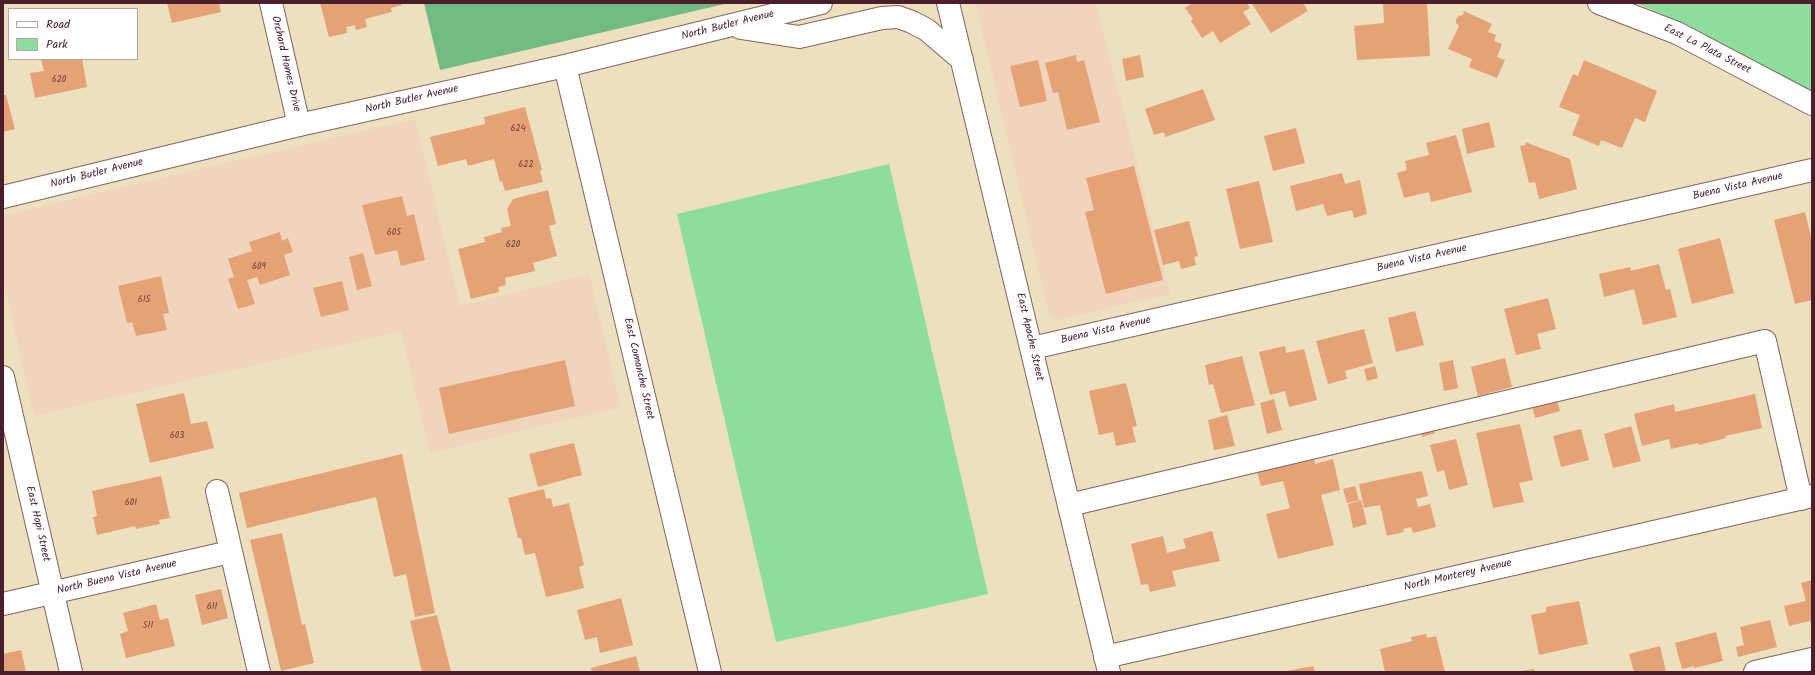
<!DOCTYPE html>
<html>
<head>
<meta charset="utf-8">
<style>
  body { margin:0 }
  #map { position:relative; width:1815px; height:675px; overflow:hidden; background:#ece0bf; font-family:Kalam,sans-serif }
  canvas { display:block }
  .frame { position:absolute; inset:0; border:4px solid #4a1f2b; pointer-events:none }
  .legend { position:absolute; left:8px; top:8px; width:130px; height:52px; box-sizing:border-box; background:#fff; border:1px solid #b7a5aa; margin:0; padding:5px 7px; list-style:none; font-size:12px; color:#4a1f2b }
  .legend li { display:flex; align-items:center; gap:8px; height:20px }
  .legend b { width:20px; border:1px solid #b7a5aa }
</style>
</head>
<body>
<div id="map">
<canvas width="1815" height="675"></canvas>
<div class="frame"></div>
<ul class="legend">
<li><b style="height:5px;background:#fff"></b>Road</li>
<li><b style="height:11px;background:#8ddd9c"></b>Park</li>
</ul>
</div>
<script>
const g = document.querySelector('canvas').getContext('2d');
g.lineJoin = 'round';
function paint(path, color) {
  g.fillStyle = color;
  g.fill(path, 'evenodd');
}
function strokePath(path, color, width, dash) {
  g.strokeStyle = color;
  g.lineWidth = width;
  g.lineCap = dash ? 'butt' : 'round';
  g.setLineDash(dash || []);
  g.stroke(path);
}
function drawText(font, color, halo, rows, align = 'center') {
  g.font = font + ' Kalam,sans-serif';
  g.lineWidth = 3;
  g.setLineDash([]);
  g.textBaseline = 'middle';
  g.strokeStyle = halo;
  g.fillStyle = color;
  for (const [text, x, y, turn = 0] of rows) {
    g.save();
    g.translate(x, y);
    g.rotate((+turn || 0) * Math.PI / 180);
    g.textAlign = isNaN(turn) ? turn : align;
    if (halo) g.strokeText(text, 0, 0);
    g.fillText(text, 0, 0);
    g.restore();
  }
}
paint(new Path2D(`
  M977 3H1096L1170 294 1060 319 1055 320 1051 317 1049 314 977 9Z
  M415 119 460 306 589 274 621 407 430 453 401 331 34 416 3 279V215Z`), '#f0d5bc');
paint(new Path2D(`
  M1636 3H1812V92L1677 21Z
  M889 164 988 594 776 642 677 214Z`), '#8ddd9c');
paint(new Path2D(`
  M424 3H729L440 70Z`), '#72bc84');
paint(new Path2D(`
  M167 3H219L221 12 172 23Z
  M320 3H401L402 5 391 8 392 12 365 19 367 27 356 30 355 25 346 27 347 33 329 37Z
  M1192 3H1247L1250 8 1243 12 1251 24 1220 43 1213 31 1202 38 1191 21 1193 19 1185 8Z
  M1253 3H1303L1308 11 1271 33 1252 4Z
  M1383 3H1427L1430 56 1357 60 1354 26 1384 23Z
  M1464 11 1492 24 1488 32 1496 35 1494 41 1502 44 1497 57 1505 60 1497 78 1469 67 1472 59 1448 49 1459 26 1456 23V19L1459 16 1463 15Z
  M1076 55 1077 62 1084 60 1100 122 1067 130 1058 92 1053 93 1045 63Z
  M1140 55 1144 77 1126 81 1122 59Z
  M41 59H82L87 87 35 98 30 73 44 71Z
  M1038 60 1047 101 1020 107 1010 66Z
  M1584 60 1657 91 1645 122 1635 118 1622 148 1601 140 1599 146 1572 135 1580 115 1559 107 1573 74 1578 76Z
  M1203 89 1215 120 1165 137 1164 132 1154 135 1145 109Z
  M3 95H6L15 129 3 132Z
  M525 107 542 170 540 171 543 182 505 191 502 181 500 182 494 159 468 166 466 159 438 166 430 137 485 124 484 117Z
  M1489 122 1495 147 1467 154 1462 129Z
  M1296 128 1305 163 1273 171 1264 136Z
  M1456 135 1472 192 1431 202 1429 192 1404 198 1397 173 1407 170 1405 161 1429 155 1426 143Z
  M1525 142 1570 159 1577 189 1539 199 1535 182 1529 183 1520 146 1526 145Z
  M1134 166 1163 280 1106 294 1085 212 1094 210 1086 178Z
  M1342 173 1345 184 1360 180 1367 214 1354 218 1352 210 1327 216 1323 204 1296 211 1290 186Z
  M1259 181 1273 242 1240 249 1226 189Z
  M548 190 556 224 549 226 557 256 533 263 535 271 505 278 506 285 498 287 499 292 471 299 458 249 485 242 484 237 502 232 501 228 511 226 507 209 513 199Z
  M402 196 407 216 414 214 425 260 401 266 397 250 375 255 362 205Z
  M1805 212 1812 241V300L1795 304 1774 220Z
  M1189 221 1198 256 1194 257 1196 265 1181 269 1179 261 1163 265 1154 230Z
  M280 232 282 241 288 238 293 252 284 255 290 275 260 285 257 277 247 280 255 304 238 309 228 279 234 277 228 259 252 251 249 242Z
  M1720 238 1734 293 1692 304 1678 249Z
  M363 253 372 286 357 290 349 257Z
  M1659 264 1666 290 1670 289 1677 317 1643 325 1634 289 1604 297 1599 274 1630 267 1631 271Z
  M161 276 169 313 163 314 167 330 136 336 132 322 127 323 118 286Z
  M342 281 349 310 321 317 313 288Z
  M1548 298 1556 329 1537 334 1541 349 1516 355 1504 309Z
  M1415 311 1424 345 1396 352 1388 318Z
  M1364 329 1373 363 1345 371 1347 379 1328 384 1316 341Z
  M1285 346 1286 353 1304 349 1317 400 1289 407 1285 391 1270 395 1259 352Z
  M1242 356 1255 405 1221 413 1213 384 1209 385 1205 365Z
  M1505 358 1512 387 1478 396 1471 367Z
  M565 360 575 406 449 434 439 388Z
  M1453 360 1458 388 1444 391 1439 363Z
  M1375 366 1378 378 1367 381 1364 369Z
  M1126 383 1137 426 1132 427 1136 442 1116 446 1113 432 1099 435 1089 391Z
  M184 393 191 424 207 421 214 448 150 463 136 404Z
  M1755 394 1762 428 1725 436 1726 438 1699 445 1698 443 1671 449 1669 439 1642 446 1634 414 1674 404 1675 412Z
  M1556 396 1560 411 1535 418 1531 402Z
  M1274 399 1282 430 1267 434 1260 403Z
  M1227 415 1235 446 1214 450 1208 420Z
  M1520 424 1533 480 1519 483 1524 502 1493 508 1476 433Z
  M1433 425 1435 433 1422 437 1420 428Z
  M1631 426 1641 461 1613 468 1604 434Z
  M1581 429 1589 460 1561 467 1553 436Z
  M1456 439 1468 485 1449 490 1444 470 1437 472 1430 445Z
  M574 443 582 475 538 487 529 454Z
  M402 454 435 613 415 617 406 574 394 577 376 497 247 528 239 493Z
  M1313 454 1315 464 1333 459 1340 490 1321 495 1334 545 1278 559 1266 514 1290 508 1283 481 1261 486 1256 468Z
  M1422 471 1428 496 1416 499 1418 507 1430 504 1436 527 1413 533 1411 527 1403 529 1404 532 1387 536 1380 505 1364 508 1359 484Z
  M161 476 170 518 159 520 160 524 136 529 135 526 97 535 93 517 97 516 92 491Z
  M1355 486 1359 500 1347 503 1343 489Z
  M544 489 546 499 551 498 553 507 569 503 584 565 579 567 584 588 546 597 535 553 525 555 521 538H518L508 498Z
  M1361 500 1367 524 1353 528 1348 504Z
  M1212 531 1220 561 1172 571 1176 586 1150 592 1148 584 1141 585 1131 544 1163 536 1167 553 1186 548 1183 539Z
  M282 533 302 625 305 624 314 663 281 671 250 540Z
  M1812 580V627L1810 621 1789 626 1784 606 1806 601 1801 583Z
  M221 589 228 618 202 625 195 595Z
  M621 598 633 645 600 653 597 637 585 640 577 610Z
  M1579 601 1588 644 1539 655 1531 615 1546 612V607Z
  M156 604 160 620 168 618 175 646 126 658 120 634 128 631 123 613Z
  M437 615 451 672H422L410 621Z
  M1770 620 1777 647 1738 657 1736 647 1744 645 1740 627Z
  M1716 632 1723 661 1694 668V666L1682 669 1675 643Z
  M1426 634 1427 638 1436 636 1445 672H1385L1380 649 1412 641 1411 637Z
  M1660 646 1666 672H1634L1629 654Z
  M21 650 26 672H3V654Z
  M636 656 640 672H592L591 668Z
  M1313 666 1315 672H1287V671Z
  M1534 669 1535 672H1521V671Z`), '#e5a276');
const minor = new Path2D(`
  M271 3 299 125
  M1599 3 1677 33 1812 104
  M565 66 710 672
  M1032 348 1812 170
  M3 377 71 672
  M217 491 259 672
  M1069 505 1765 341 1801 499
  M3 604 230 552
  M1105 657 1812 496
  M1755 672 1812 659`);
const major = new Path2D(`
  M948 3 1109 672
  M741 28 799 37 882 18 898 17 912 22 927 30 962 60
  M3 197 299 125 565 66 821 3`);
strokePath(minor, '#83635f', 24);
strokePath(major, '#83635f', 24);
strokePath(minor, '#fff', 22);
strokePath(major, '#fff', 22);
drawText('9px', '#71403e', null, [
  ["620",59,80],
  ["624",518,129],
  ["622",526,165],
  ["605",394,233],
  ["620",513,245],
  ["609",259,267],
  ["615",144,300],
  ["603",177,436],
  ["601",131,503],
  ["611",212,607],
  ["511",148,626]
]);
drawText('11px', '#4a1f2b', '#fff', [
  ["North Butler Avenue",728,26,-14],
  ["East La Plata Street",1707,50,27],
  ["Orchard Homes Drive",285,64,77],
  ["North Butler Avenue",412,100,-13],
  ["North Butler Avenue",97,174,-14],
  ["Buena Vista Avenue",1738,187,-13],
  ["Buena Vista Avenue",1422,259,-13],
  ["Buena Vista Avenue",1106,331,-13],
  ["East Apache Street",1029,337,77],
  ["East Comanche Street",638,369,77],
  ["East Hopi Street",37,524,77],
  ["North Monterey Avenue",1458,576,-13],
  ["North Buena Vista Avenue",117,578,-13]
]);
</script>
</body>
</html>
